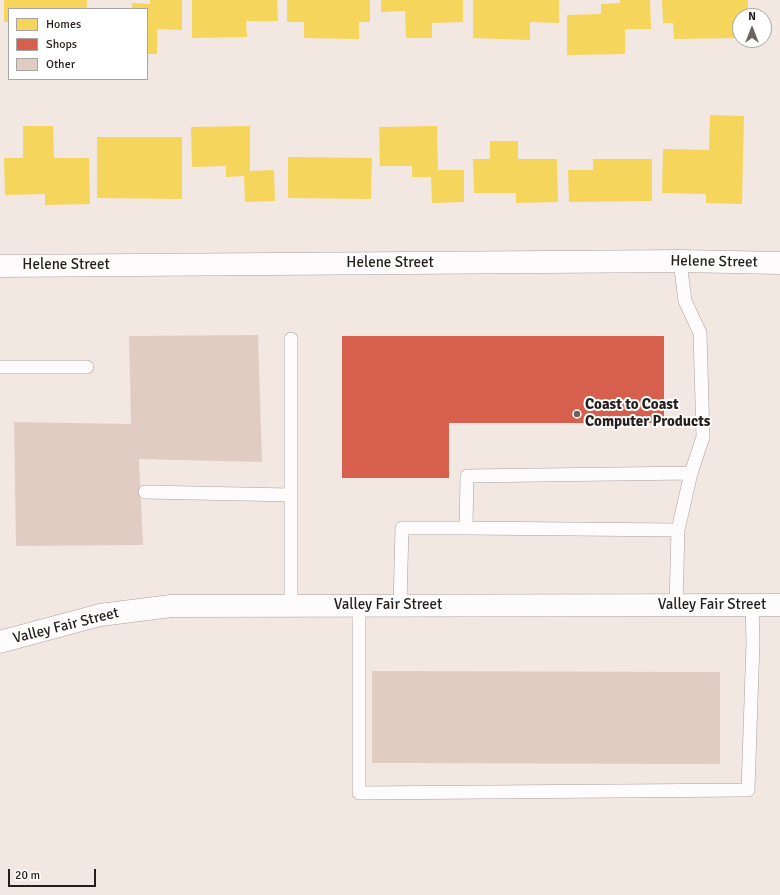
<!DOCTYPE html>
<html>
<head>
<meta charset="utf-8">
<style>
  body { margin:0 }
  #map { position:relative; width:780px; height:895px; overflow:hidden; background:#f3e7e2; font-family:Signika,sans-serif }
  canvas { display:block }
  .legend { position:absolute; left:8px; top:8px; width:140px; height:72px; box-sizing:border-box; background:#fff; border:1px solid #a8a5a4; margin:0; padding:5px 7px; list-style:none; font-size:12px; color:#251e1b }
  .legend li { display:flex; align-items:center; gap:8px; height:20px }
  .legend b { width:20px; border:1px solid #a8a5a4 }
  .north { position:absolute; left:732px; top:8px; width:40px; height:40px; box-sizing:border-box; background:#fff; border:1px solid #a8a5a4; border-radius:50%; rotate:0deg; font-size:11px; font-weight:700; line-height:16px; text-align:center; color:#251e1b }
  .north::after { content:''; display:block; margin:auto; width:14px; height:18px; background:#6d6461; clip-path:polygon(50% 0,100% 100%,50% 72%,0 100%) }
  .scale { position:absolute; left:8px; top:869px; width:88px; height:18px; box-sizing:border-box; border:2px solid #251e1b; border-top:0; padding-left:5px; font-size:12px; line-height:14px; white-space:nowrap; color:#251e1b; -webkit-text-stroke:3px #fff; paint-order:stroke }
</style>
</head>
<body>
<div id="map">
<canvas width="780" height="895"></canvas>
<ul class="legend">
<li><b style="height:11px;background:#f6d55c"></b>Homes</li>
<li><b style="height:11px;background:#d6604d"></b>Shops</li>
<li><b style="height:11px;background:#e1ccc4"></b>Other</li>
</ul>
<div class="north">N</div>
<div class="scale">20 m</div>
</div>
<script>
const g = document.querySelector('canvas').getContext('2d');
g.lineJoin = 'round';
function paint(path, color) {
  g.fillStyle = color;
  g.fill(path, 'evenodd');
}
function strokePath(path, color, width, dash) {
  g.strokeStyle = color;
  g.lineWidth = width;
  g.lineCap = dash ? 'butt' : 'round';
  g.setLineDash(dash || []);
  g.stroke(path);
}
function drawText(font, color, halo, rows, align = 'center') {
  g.font = font + ' Signika,sans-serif';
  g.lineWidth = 4;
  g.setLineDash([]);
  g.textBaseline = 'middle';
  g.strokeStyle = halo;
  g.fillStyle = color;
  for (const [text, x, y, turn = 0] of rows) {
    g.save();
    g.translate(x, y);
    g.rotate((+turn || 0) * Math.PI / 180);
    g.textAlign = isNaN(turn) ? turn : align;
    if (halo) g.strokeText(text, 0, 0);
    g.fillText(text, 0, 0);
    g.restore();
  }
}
paint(new Path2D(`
  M4 0H87V9H9V22H4Z
  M150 0H182V30L157 29V54H147V9H132V3L150 4Z
  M192 0H277L278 21H246L247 37 192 38Z
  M287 0H370V22H359V39L304 38V22H287Z
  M381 0H463V22L432 23V38H406L405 11 381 12Z
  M473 0H559V23L530 22V40L473 38Z
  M620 0H650L651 29H625V54L567 55V15L601 14V4L620 3Z
  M662 0H748V16H740V38L674 39 673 23H663Z
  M710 115 744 116 742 204 706 203V194L662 193 663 149 709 150Z
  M23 126H53L54 158H89L90 204 45 205V194L5 195 4 158H23Z
  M250 126V171L274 170 275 201 245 202 244 176 226 177V166L192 167 191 127Z
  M437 126 438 170H464V202L432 203 431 177H412V166H380L379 127Z
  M97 137H182V199L97 198Z
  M490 141H518V159H557L558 202 516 203V193H474L473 159H490Z
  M288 157 372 158 371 199 288 198Z
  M593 159H652V201L569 202 568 170H593Z`), '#f6d55c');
paint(new Path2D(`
  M342 336H664V423H449V478H342Z`), '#d6604d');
paint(new Path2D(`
  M258 335 262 462 139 459 143 545 16 546 14 422 131 424 129 336Z
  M372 671 720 672V764L372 763Z`), '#e1ccc4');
const service = new Path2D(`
  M291 339V605
  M0 367H87
  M145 492 290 495
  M466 528 678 530
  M400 605 402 528H466L467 476 691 473
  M676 605 678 530 691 473 703 437 700 333 685 301 680 261
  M359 606V793L748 790 753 642 752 606`);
const minor = new Path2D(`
  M0 266 680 261 780 263
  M0 642 100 615 171 606 780 605`);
strokePath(service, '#a9a09d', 14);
strokePath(minor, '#a9a09d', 23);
strokePath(service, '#fdfbfb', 13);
strokePath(minor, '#fdfbfb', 22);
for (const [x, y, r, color] of [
  [577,414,4,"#6d6461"]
]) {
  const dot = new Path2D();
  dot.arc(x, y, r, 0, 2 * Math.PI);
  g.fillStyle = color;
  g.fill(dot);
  strokePath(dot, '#fff', 1.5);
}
drawText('15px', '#251e1b', '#fff', [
  ["Helene Street",714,262,1],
  ["Helene Street",390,263],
  ["Helene Street",66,265],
  ["Valley Fair Street",388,605],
  ["Valley Fair Street",712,605],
  ["Valley Fair Street",66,626,-14]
]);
drawText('bold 15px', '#251e1b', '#fff', [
  ["Coast to Coast",585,405],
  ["Computer Products",585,422]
], 'left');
</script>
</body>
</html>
